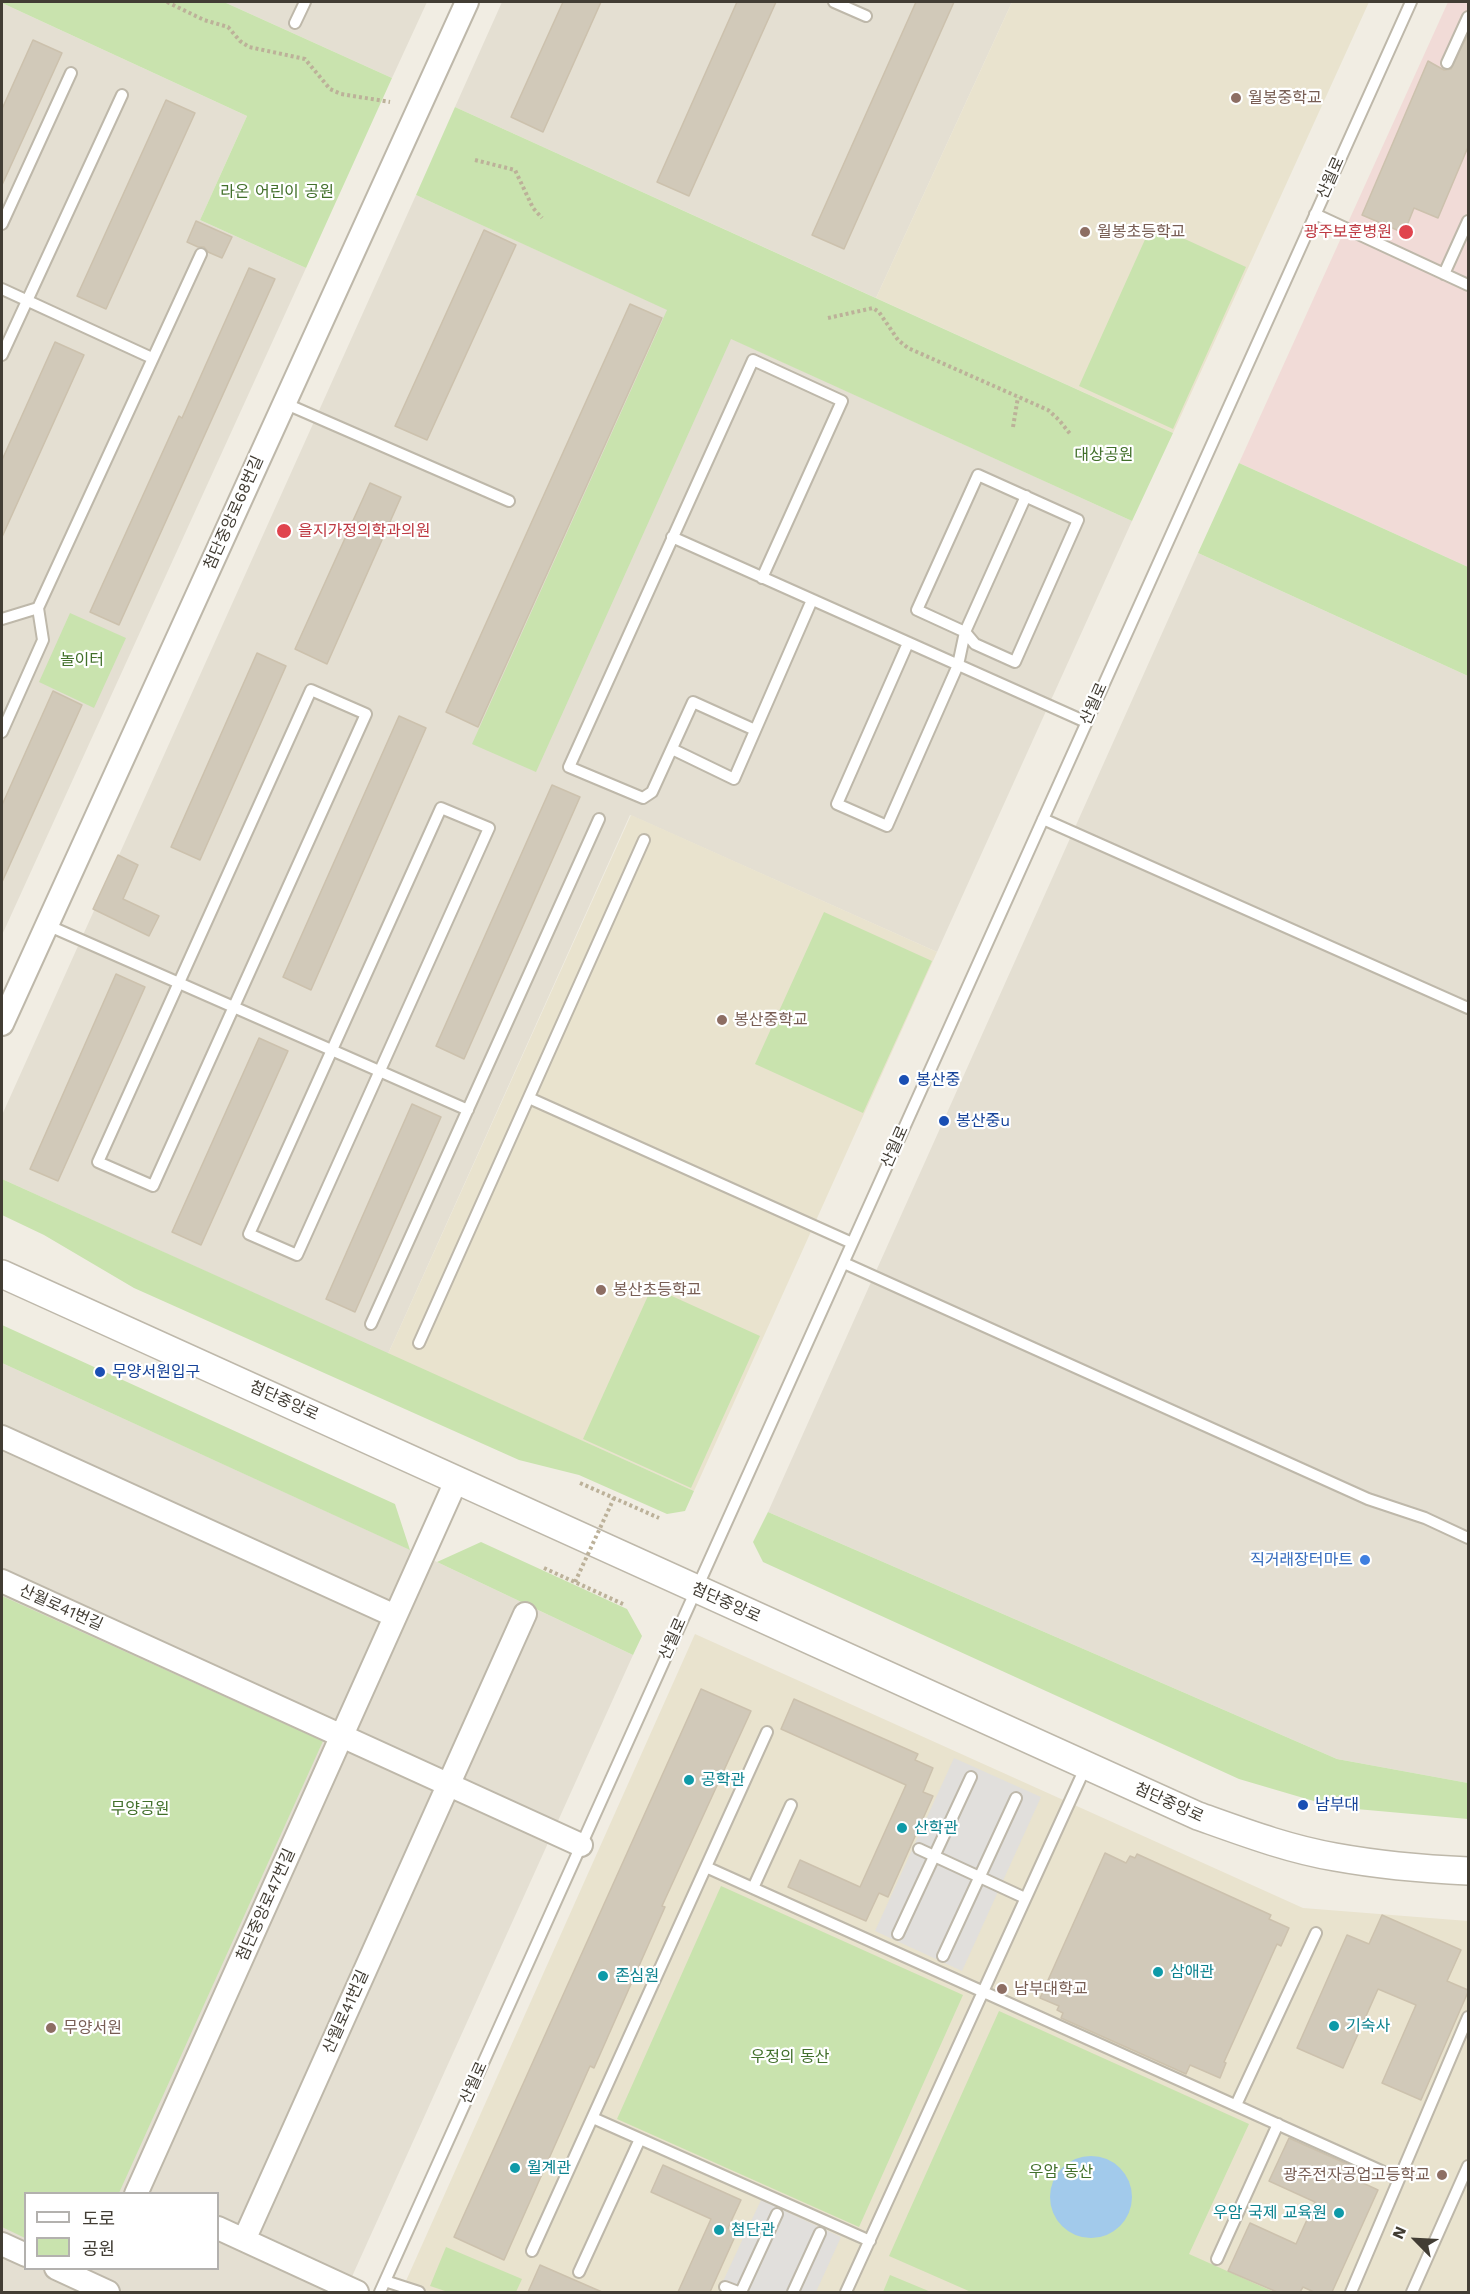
<!DOCTYPE html>
<html>
<head>
<meta charset="utf-8">
<style>
  body { margin:0 }
  #map { position:relative; width:1470px; height:2294px; overflow:hidden; background:#f1ede3; font-family:"Work Sans","Noto Sans KR",sans-serif }
  canvas { display:block }
  .frame { position:absolute; inset:0; border:3px solid #423d34; pointer-events:none }
  .legend { position:absolute; left:24px; top:2192px; width:195px; height:78px; box-sizing:border-box; background:#fff; border:2px solid #b3b1ae; margin:0; padding:8px 10px; list-style:none; font-size:18px; color:#423d34 }
  .legend li { display:flex; align-items:center; gap:12px; height:30px }
  .legend b { width:30px; border:2px solid #b3b1ae }
  .north { position:absolute; left:1386px; top:2210px; width:60px; height:60px; -webkit-text-stroke:4px #fff; paint-order:stroke; rotate:294deg; font-size:16px; font-weight:700; line-height:24px; text-align:center; color:#423d34 }
  .north::after { content:''; display:block; margin:auto; width:21px; height:27px; background:#423d34; clip-path:polygon(50% 0,100% 100%,50% 72%,0 100%) }
</style>
</head>
<body>
<div id="map">
<canvas width="1470" height="2294"></canvas>
<div class="frame"></div>
<ul class="legend">
<li><b style="height:8px;background:#fff"></b>도로</li>
<li><b style="height:16px;background:#c9e3ae"></b>공원</li>
</ul>
<div class="north">N</div>
</div>
<script>
const g = document.querySelector('canvas').getContext('2d');
g.lineJoin = 'round';
function paint(path, color) {
  g.fillStyle = color;
  g.fill(path, 'evenodd');
}
function strokePath(path, color, width, dash) {
  g.strokeStyle = color;
  g.lineWidth = width;
  g.lineCap = dash ? 'butt' : 'round';
  g.setLineDash(dash || []);
  g.stroke(path);
}
function drawText(font, color, halo, rows, align = 'center') {
  g.font = font + ' "Work Sans","Noto Sans KR",sans-serif';
  g.lineWidth = 4.5;
  g.setLineDash([]);
  g.textBaseline = 'middle';
  g.strokeStyle = halo;
  g.fillStyle = color;
  for (const [text, x, y, turn = 0] of rows) {
    g.save();
    g.translate(x, y);
    g.rotate((+turn || 0) * Math.PI / 180);
    g.textAlign = isNaN(turn) ? turn : align;
    if (halo) g.strokeText(text, 0, 0);
    g.fillText(text, 0, 0);
    g.restore();
  }
}
paint(new Path2D(`
  M224 2H427L392 78Z
  M502 2H1012L876 298 455 107Z
  M2 3 247 116 200 220 306 268 2 935Z
  M416 195 1132 521 937 952 630 815 388 1354 2 1179V1115Z
  M1198 553 1468 676V1783L1337 1759 768 1512Z
  M2 1363 437 1562 633 1655 345 2292H2ZM26 2194H218V2268H26Z`), '#e4dfd2');
paint(new Path2D(`
  M1012 2H1369L1173 433 876 298Z
  M631 815 937 952 694 1491 388 1354Z
  M695 1634 1303 1908 1468 1921V2292H401Z`), '#e9e3ce');
paint(new Path2D(`
  M1448 2H1468V567L1239 463Z`), '#f1dbd7');
paint(new Path2D(`
  M2 2H224L392 78 306 268 200 220 247 116 2 3Z
  M455 107 1173 433 1132 521 731 339 536 772 472 744 667 310 416 195Z
  M1152 224 1246 267 1173 429 1079 386Z
  M1239 463 1468 567V676L1198 553Z
  M70 613 126 638 94 708 39 682Z
  M824 912 932 961 863 1113 755 1064Z
  M2 1179 694 1491 685 1511 667 1514 579 1475 519 1460 134 1288 44 1235 2 1215Z
  M652 1287 760 1336 691 1488 583 1439Z
  M2 1325 395 1504 410 1550 2 1363Z
  M768 1512 1337 1759 1468 1783V1819L1334 1807 1239 1779 763 1562 753 1542Z
  M481 1542 627 1609 642 1636 633 1655 437 1562Z
  M2 1596 323 1741 119 2193 26 2194 25 2238 2 2227Z
  M721 1886 963 1995 859 2227 617 2119Z
  M999 2011 1249 2124 1189 2254 1274 2292H971L889 2256Z
  M446 2247 522 2279 516 2292H448L430 2286Z
  M890 2275 931 2292H883Z`), '#c9e3ae');
paint(new Path2D(`
  M954 1758 1041 1797 962 1971 875 1931Z
  M761 2200 841 2237 816 2292H718Z`), '#e1dfdc');
paint(new Path2D(`
  M1050 2197a41 41 0 1 1 82 0a41 41 0 1 1-82 0Z`), '#a2caeb');
const building = new Path2D(`
  M563 2H601L543 132 511 117Z
  M737 2H776L689 196 657 182Z
  M916 2H954L844 249 812 235Z
  M1468 34V147L1438 218 1414 208 1404 233 1362 215 1428 61 1444 70 1451 69Z
  M33 40 62 53 2 185V109Z
  M166 100 195 113 106 309 77 296Z
  M196 221 232 237 222 258 208 252 204 247H198L187 242Z
  M484 230 516 245 427 440 395 426Z
  M249 268 275 279 119 625 90 612 179 416 182 418Z
  M630 304 662 318 478 727 446 712Z
  M55 342 84 355 2 537V460Z
  M370 483 401 497 327 664 295 649Z
  M257 653 286 666 200 860 171 847Z
  M53 691 82 705 2 882V805Z
  M399 716 426 728 311 990 283 977Z
  M552 785 580 797 464 1059 436 1046Z
  M118 855 138 865 123 899 159 916 149 936 93 909Z
  M116 974 145 987 58 1181 30 1169Z
  M259 1038 288 1051 201 1245 172 1232Z
  M412 1104 441 1117 355 1312 326 1299Z
  M701 1689 751 1711 662 1906 665 1907 594 2068 590 2066 504 2260 454 2237Z
  M794 1699 918 1754 915 1760 933 1768 923 1792 933 1796 888 1897 879 1893 866 1921 788 1887 800 1860 860 1887 906 1785 781 1729Z
  M1105 1853 1126 1863 1130 1856 1135 1858 1137 1854 1271 1915 1269 1919 1289 1928 1281 1946 1277 1944 1224 2062 1226 2063 1220 2078 1190 2065 1186 2074 1061 2018 1063 2013 1057 2010 1059 2006 1040 1998Z
  M1382 1915 1461 1950 1447 1981 1468 1990V1992L1421 2100 1382 2083 1416 2005 1378 1989 1343 2068 1297 2048 1347 1935 1369 1944Z
  M1289 2138 1356 2168 1352 2178 1378 2190 1332 2292H1314L1303 2287 1300 2292H1277L1228 2271 1250 2223 1296 2244 1315 2202 1269 2181Z
  M663 2165 741 2200 728 2228 737 2232 710 2292H678L711 2219 651 2192Z
  M540 2265 602 2292H528Z`);
paint(building, '#d1c9b9');
strokePath(building, '#ccc1ad', 1.5);
const service = new Path2D(`
  M834 2 866 16
  M295 23 305 2
  M1447 63 1468 17
  M1315 214 1468 285
  M2 224 71 73
  M1444 274 1468 221
  M2 289 152 358
  M2 355 122 95
  M284 403 509 501
  M978 475 1078 520 1015 662 975 644 965 632 917 610Z
  M672 537 1086 722
  M2 619 38 608
  M908 643 837 804 887 826 958 665 965 632 1026 496
  M311 690 366 714 153 1186 98 1162Z
  M755 730 693 702 652 792 643 798 569 767 753 360 842 401 762 578
  M2 732 43 640 38 608 201 254
  M672 749 734 779 812 600
  M441 808 489 828 297 1255 249 1234Z
  M1043 819 1468 1008
  M47 925 468 1110
  M529 1098 852 1243
  M844 1263 1368 1499 1425 1518 1468 1538
  M371 1324 599 819
  M419 1343 644 840
  M919 1849 1025 1898
  M706 1867 1399 2179
  M753 1888 791 1805
  M898 1934 971 1777
  M943 1956 1016 1798
  M1236 2105 1316 1933
  M593 2118 870 2241
  M532 2251 767 1732
  M1217 2259 1278 2124
  M579 2272 640 2139
  M385 2281 419 2292
  M725 2287 738 2292
  M380 2292 1411 2
  M741 2292 777 2214
  M793 2292 820 2233
  M846 2292 1086 1766
  M1351 2292 1468 2017
  M1412 2292 1468 2166`);
const minor = new Path2D(`
  M2 1024 467 2
  M2 1437 395 1616
  M2 1581 581 1845
  M136 2194 457 1479
  M218 2228 357 2292
  M244 2240 525 1614
  M2 2244 26 2255
  M56 2268 108 2292`);
const tertiary = new Path2D(`
  M2 1274 1198 1816C1243 1832 1288 1849 1335 1857 1379 1865 1424 1869 1468 1871`);
strokePath(service, '#beb8aa', 14);
strokePath(minor, '#beb8aa', 26);
strokePath(tertiary, '#beb8aa', 30);
strokePath(new Path2D(`
  M167 2 204 20 228 27 240 41 249 47 305 59 330 89 341 94 390 102
  M475 160 515 170 533 208 542 218
  M828 318 873 308 879 312 898 340 908 348 1048 410 1059 420 1071 435
  M1013 427 1018 397
  M580 1483 659 1518
  M544 1568 623 1604`), '#bcb199', 4, [3, 3]);
strokePath(service, '#fff', 10);
strokePath(minor, '#fff', 22);
strokePath(tertiary, '#fff', 27);
strokePath(new Path2D(`
  M575 1582 614 1498`), '#bcb199', 4, [3, 3]);
for (const [x, y, r, color] of [
  [1236,98,6,"#8d6e63"],
  [1085,232,6,"#8d6e63"],
  [1406,232,8,"#e0444e"],
  [284,531,8,"#e0444e"],
  [722,1020,6,"#8d6e63"],
  [904,1080,6,"#1a4fb4"],
  [944,1121,6,"#1a4fb4"],
  [601,1290,6,"#8d6e63"],
  [100,1372,6,"#1a4fb4"],
  [1365,1560,6,"#3f7fe0"],
  [689,1780,6,"#0f9aa8"],
  [1303,1805,6,"#1a4fb4"],
  [902,1828,6,"#0f9aa8"],
  [1158,1972,6,"#0f9aa8"],
  [603,1976,6,"#0f9aa8"],
  [1002,1989,6,"#8d6e63"],
  [1334,2026,6,"#0f9aa8"],
  [51,2028,6,"#8d6e63"],
  [515,2168,6,"#0f9aa8"],
  [1442,2175,6,"#8d6e63"],
  [1339,2213,6,"#0f9aa8"],
  [719,2230,6,"#0f9aa8"]
]) {
  const dot = new Path2D();
  dot.arc(x, y, r, 0, 2 * Math.PI);
  g.fillStyle = color;
  g.fill(dot);
  strokePath(dot, '#fff', 2);
}
drawText('16px', '#785e54', '#fff', [
  ["월봉중학교",1248,98],
  ["월봉초등학교",1097,232],
  ["봉산중학교",734,1020],
  ["봉산초등학교",613,1290],
  ["남부대학교",1014,1989],
  ["무양서원",63,2028],
  ["광주전자공업고등학교",1430,2175,"right"]
], 'left');
drawText('16px', '#423d34', '#fff', [
  ["산월로",1331,178,-66],
  ["첨단중앙로68번길",234,513,-66],
  ["산월로",1094,704,-66],
  ["산월로",895,1147,-66],
  ["첨단중앙로",284,1401,24],
  ["첨단중앙로",726,1603,24],
  ["산월로41번길",61,1608,24],
  ["산월로",673,1639,-66],
  ["첨단중앙로",1169,1803,24],
  ["첨단중앙로47번길",266,1905,-66],
  ["산월로41번길",346,2012,-66],
  ["산월로",474,2083,-66]
]);
drawText('16px', '#42702b', '#fff', [
  ["라온 어린이 공원",277,192],
  ["대상공원",1104,455],
  ["놀이터",82,660],
  ["무양공원",140,1809],
  ["우정의 동산",790,2057],
  ["우암 동산",1061,2172]
]);
drawText('16px', '#be3a42', '#fff', [
  ["광주보훈병원",1392,232],
  ["을지가정의학과의원",298,531,"left"]
], 'right');
drawText('16px', '#164399', '#fff', [
  ["봉산중",916,1080],
  ["봉산중u",956,1121],
  ["무양서원입구",112,1372],
  ["남부대",1315,1805]
], 'left');
drawText('16px', '#366cbe', '#fff', [
  ["직거래장터마트",1353,1560]
], 'right');
drawText('16px', '#0d838f', '#fff', [
  ["공학관",701,1780],
  ["산학관",914,1828],
  ["삼애관",1170,1972],
  ["존심원",615,1976],
  ["기숙사",1346,2026],
  ["월계관",527,2168],
  ["우암 국제 교육원",1327,2213,"right"],
  ["첨단관",731,2230]
], 'left');
</script>
</body>
</html>
